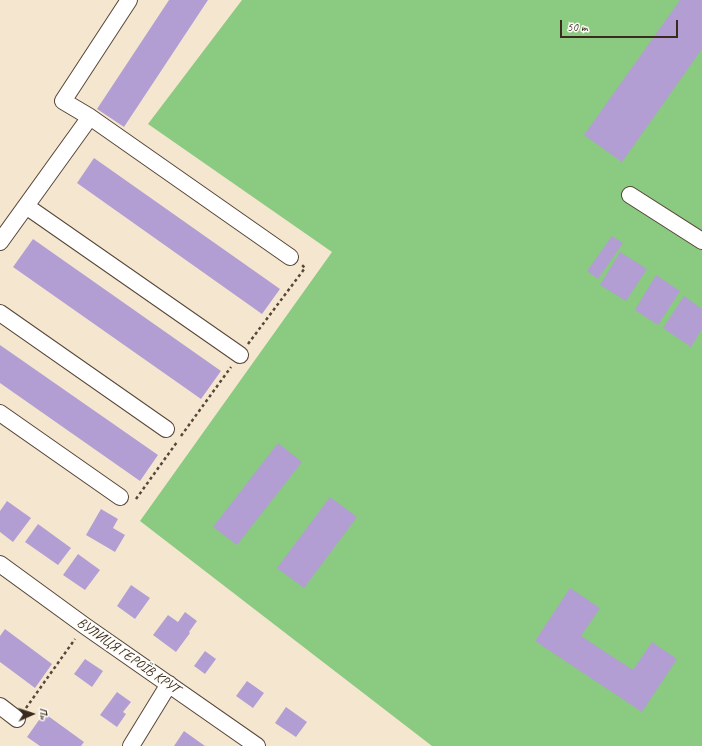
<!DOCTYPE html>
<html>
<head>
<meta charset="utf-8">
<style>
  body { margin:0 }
  #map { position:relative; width:702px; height:746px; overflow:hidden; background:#f5e7cf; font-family:Caveat,sans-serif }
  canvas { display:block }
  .north { position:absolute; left:12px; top:694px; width:40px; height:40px; -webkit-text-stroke:3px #fdfcf7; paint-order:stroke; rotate:87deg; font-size:11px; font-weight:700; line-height:16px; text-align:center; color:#3b2a1e }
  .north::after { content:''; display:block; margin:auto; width:14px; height:18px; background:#3b2a1e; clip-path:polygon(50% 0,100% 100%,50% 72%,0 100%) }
  .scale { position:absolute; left:560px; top:20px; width:118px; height:18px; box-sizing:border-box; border:2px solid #3b2a1e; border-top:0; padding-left:5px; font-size:12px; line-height:14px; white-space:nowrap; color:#3b2a1e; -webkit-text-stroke:3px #fdfcf7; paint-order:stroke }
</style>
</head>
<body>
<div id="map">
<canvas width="702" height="746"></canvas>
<div class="north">Пн</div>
<div class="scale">50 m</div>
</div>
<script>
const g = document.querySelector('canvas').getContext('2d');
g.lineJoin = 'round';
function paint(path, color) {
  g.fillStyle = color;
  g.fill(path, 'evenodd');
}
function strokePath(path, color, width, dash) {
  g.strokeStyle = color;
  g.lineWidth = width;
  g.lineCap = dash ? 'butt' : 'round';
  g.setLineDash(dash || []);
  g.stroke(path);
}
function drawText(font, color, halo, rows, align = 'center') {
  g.font = font + ' Caveat,sans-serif';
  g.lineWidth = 3.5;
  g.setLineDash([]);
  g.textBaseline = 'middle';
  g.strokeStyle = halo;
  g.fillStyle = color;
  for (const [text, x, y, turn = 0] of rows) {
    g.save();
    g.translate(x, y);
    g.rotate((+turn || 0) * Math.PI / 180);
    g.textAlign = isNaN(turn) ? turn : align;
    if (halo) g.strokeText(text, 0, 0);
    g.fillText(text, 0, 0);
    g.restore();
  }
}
paint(new Path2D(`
  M242 0H702V746H432L140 521 332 252 148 124Z`), '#8aca81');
paint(new Path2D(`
  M169 0H208L124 127 97 109Z
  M680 0H702V49L622 162 584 135Z
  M94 158 280 289 262 314 77 183Z
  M612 236 623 243 598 279 587 271Z
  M33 239 221 371 201 399 13 267Z
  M620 252 647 269 626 301 600 285Z
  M656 275 680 291 658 325 635 310Z
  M684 296 702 309V329L691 347 663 328Z
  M0 345 158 455 140 481 0 383Z
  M278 443 302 462 237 545 213 527Z
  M330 497 357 517 304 588 277 568Z
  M7 501 31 518 13 542 0 532V511Z
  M101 509 118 519 113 528 125 535 115 552 86 535Z
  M38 524 71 548 58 565 25 542Z
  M78 554 100 570 85 590 63 575Z
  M131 585 150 598 135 619 117 606Z
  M570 588 600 608 581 636 633 670 652 642 677 659 642 712 535 641Z
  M185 612 197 621 189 632 190 633 176 652 153 635 168 615 178 622Z
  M5 629 52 664 35 688 0 662V636Z
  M205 651 216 659 205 674 194 666Z
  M85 659 103 671 92 687 74 674Z
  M247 681 264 693 253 708 236 696Z
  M117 692 131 702 123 712 126 714 117 727 100 715Z
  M286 707 307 722 296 737 275 723Z
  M44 713 84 742 81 746H40L27 737Z
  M184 731 205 746H174Z`), '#b39ed3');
const minor = new Path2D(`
  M90 117 290 257
  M630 195 702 241
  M26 206 240 355
  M0 242 90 117 63 101 129 0
  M0 313 166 429
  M0 413 120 497
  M0 564 85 626 257 746
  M0 706 17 719
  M131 746 169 684`);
strokePath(minor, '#574639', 18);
strokePath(new Path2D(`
  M248 344 305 268 302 265
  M181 436 231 367
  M136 499 177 442
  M26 708 75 639`), '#574639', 2.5, [3, 3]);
strokePath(minor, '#fff', 16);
drawText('14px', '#3b2a1e', '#fdfcf7', [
  ["ВУЛИЦЯ ГЕРОЇВ КРУТ",128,656,35]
]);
</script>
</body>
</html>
